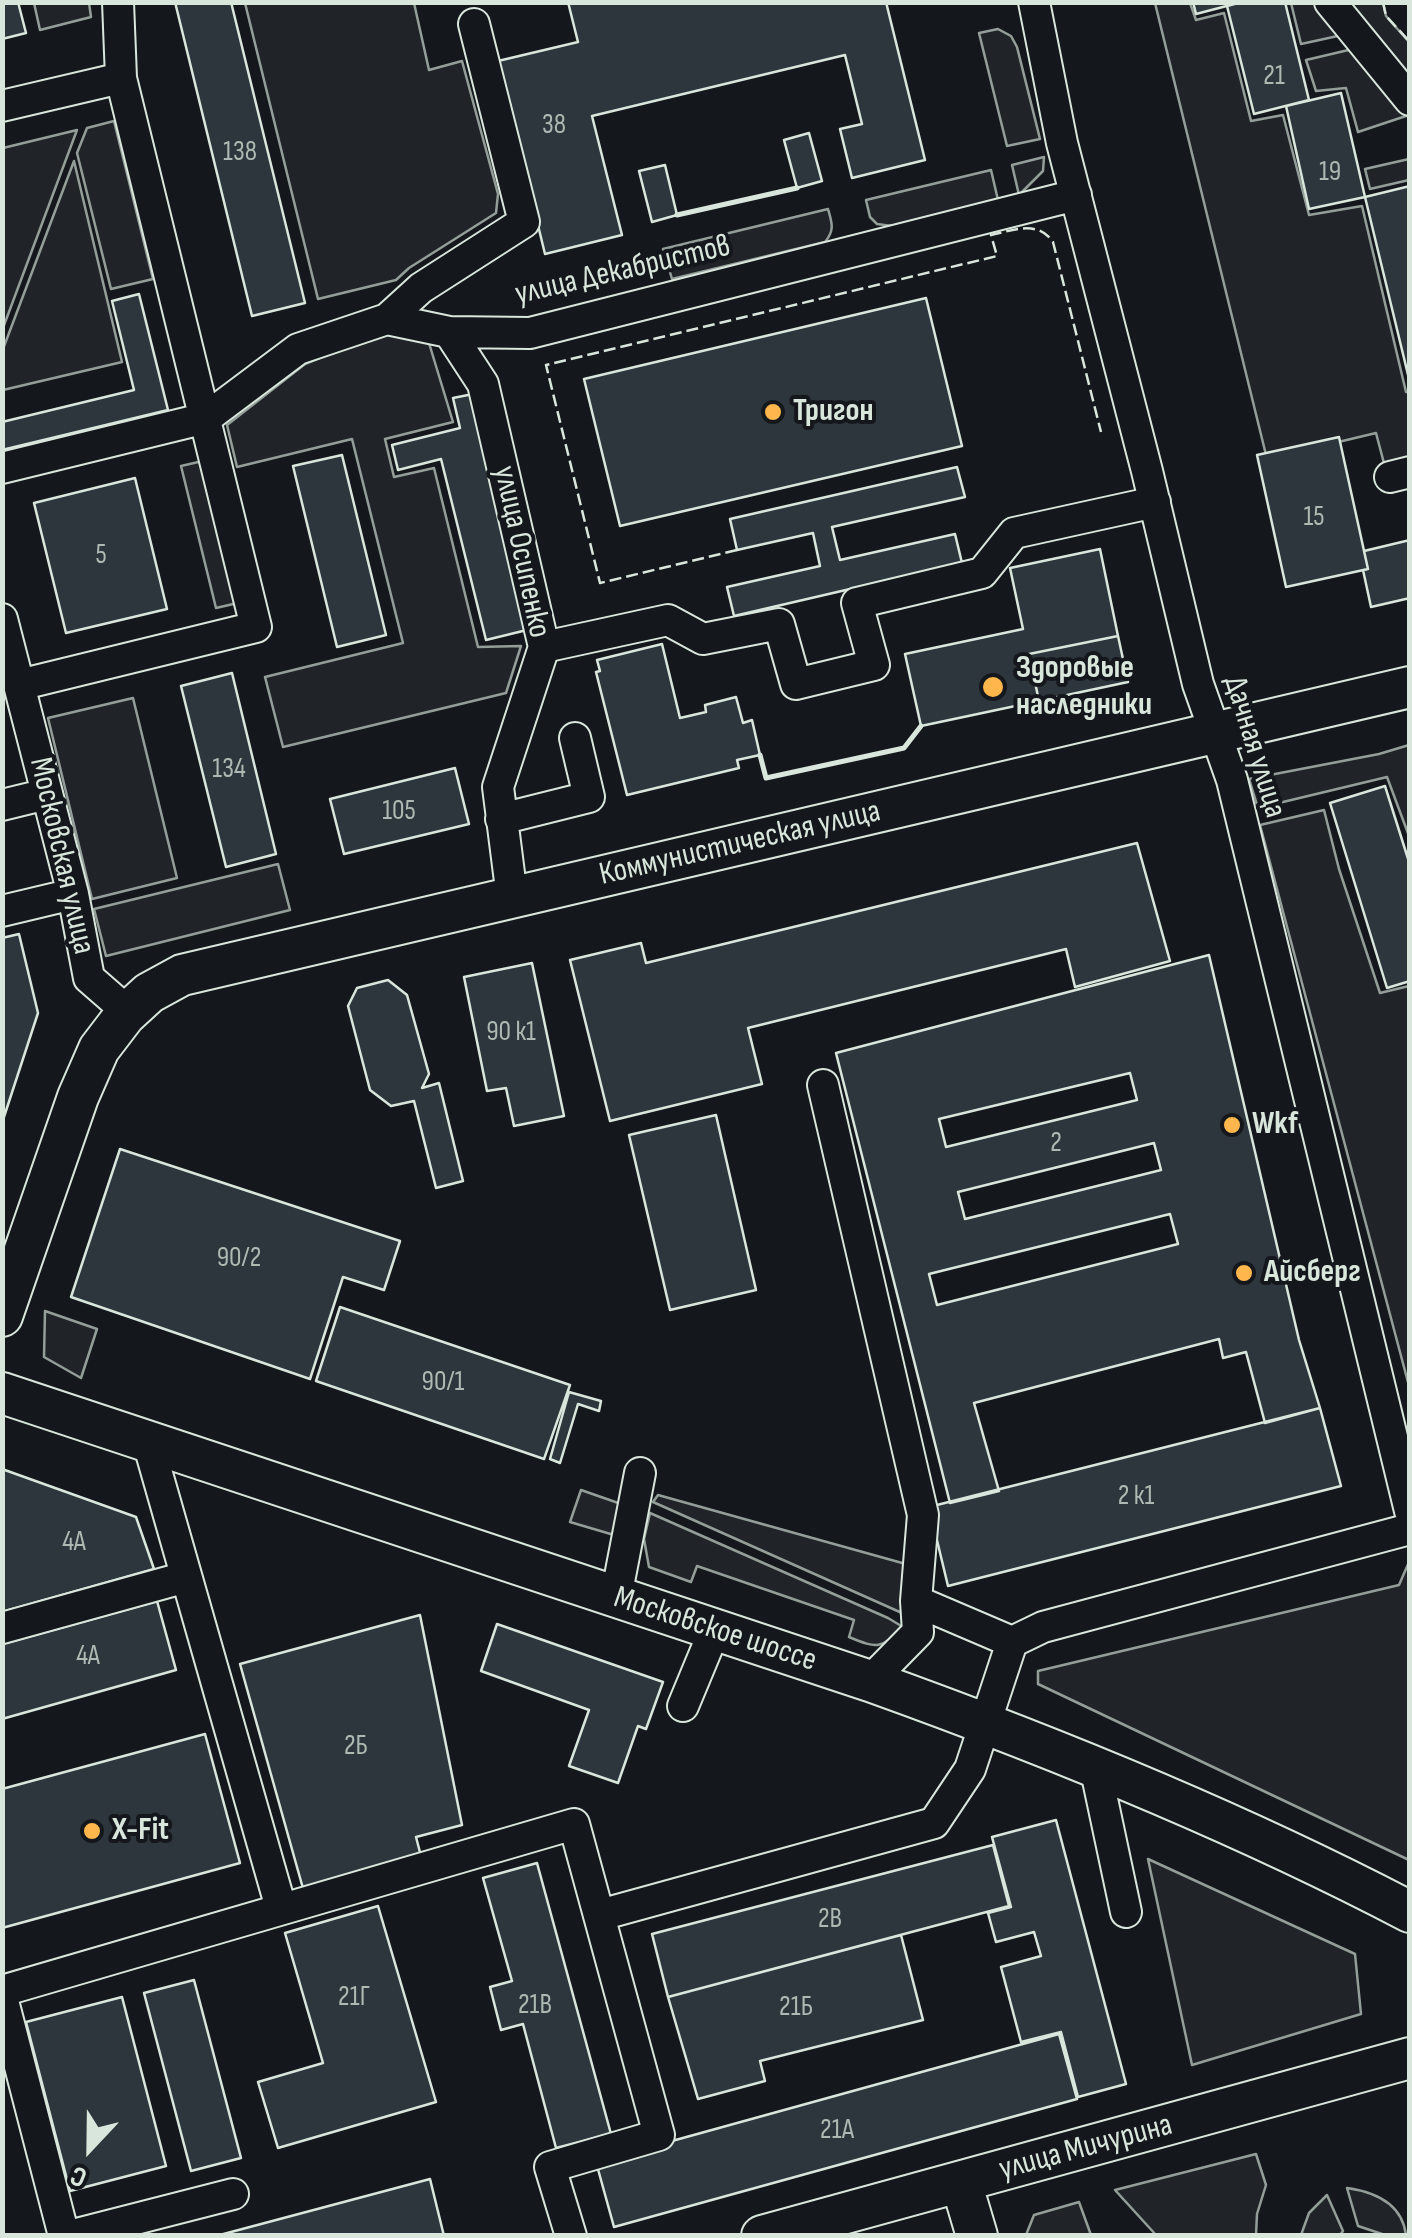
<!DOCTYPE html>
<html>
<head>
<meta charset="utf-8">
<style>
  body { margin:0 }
  #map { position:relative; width:1412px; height:2238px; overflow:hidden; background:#14181c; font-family:"Sofia Sans Condensed",sans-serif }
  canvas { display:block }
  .frame { position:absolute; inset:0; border:5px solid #d8e6dc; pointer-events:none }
  .north { position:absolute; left:40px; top:2098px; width:100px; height:100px; -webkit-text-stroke:8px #14181c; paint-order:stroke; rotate:202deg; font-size:28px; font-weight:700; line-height:40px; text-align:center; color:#d8e6dc }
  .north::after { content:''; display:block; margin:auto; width:35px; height:45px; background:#d8e6dc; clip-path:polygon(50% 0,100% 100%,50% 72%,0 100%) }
</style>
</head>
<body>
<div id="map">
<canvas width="1412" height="2238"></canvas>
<div class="frame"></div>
<div class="north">С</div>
</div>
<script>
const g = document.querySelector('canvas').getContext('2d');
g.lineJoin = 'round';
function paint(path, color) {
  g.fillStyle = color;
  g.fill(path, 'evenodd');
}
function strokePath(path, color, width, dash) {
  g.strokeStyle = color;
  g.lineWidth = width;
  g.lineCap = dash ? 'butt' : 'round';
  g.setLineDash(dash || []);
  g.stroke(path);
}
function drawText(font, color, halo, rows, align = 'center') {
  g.font = font + ' "Sofia Sans Condensed",sans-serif';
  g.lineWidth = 8;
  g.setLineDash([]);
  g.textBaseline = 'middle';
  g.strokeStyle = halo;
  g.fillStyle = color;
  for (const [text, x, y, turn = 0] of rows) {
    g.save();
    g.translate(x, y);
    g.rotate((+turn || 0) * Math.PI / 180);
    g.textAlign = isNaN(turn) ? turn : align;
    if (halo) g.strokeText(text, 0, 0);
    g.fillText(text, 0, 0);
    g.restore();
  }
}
const green = new Path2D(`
  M34 3H89L91 17 40 30Z
  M245 3H414L429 70 462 61 498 194 496 213 409 268 396 280 318 299Z
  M1155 3H1190L1196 20 1224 13 1251 121 1283 115 1309 215 1362 206 1406 392H1409V481L1390 486 1376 433 1267 459Z
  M1291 3H1320L1347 34 1301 44Z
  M1343 3H1383L1386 16 1409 42V81Z
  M998 29 1011 36 1017 47 1040 139 1007 146 979 33Z
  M1357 48 1409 111V115L1358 132 1346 88 1316 91 1306 60Z
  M114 121 153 279 111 289 77 153 87 128Z
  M77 130 3 328V148Z
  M1044 157 1043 171 1019 195 1012 165Z
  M1409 159V180L1370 189 1365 169Z
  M74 161 122 362 3 390V349Z
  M991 170 998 200 892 226 877 224 870 217 866 200Z
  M828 209C832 223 835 230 825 242L672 279 663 249Z
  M386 331 429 343 453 422 385 439 394 477 434 468 478 647 521 646 506 693 283 747 265 677 403 643 352 439 237 467 227 425 305 364Z
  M207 460 242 602 216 608 181 466Z
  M133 698 177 878 92 899 48 718Z
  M1409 745V836L1387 777 1258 808 1249 779 1379 754Z
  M1324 810 1339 869 1380 993 1409 986V1386L1260 825Z
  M278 864 290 910 106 956 94 909Z
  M45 1311 97 1329 81 1378 44 1357Z
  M581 1490 624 1505 614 1535 570 1522Z
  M658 1495 913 1566 902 1613 653 1502Z
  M650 1513 888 1618 903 1627C881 1649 878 1649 849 1637L854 1620 697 1566 691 1582 649 1567 644 1539Z
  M1409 1562V1860L1038 1684V1671L1399 1585Z
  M1148 1859 1355 1954 1361 2014 1192 2065Z
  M1256 2154 1266 2185 1257 2214 1256 2235H1156L1115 2190Z
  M1347 2188C1375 2192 1402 2203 1406 2235H1385L1358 2226Z
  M1327 2195 1343 2231 1340 2235H1301L1309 2213Z
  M1079 2202 1091 2235H1026L1034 2215Z`);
paint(green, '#202428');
strokePath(green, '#939e99', 2.5);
const building = new Path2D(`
  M2 2H18L26 33 2 39Z
  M175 2H231L305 303 252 316Z
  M568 2H886L925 160 852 178 840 129 862 124 845 55 592 116 622 235 545 254 498 61 578 42Z
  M1193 2H1242L1196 14Z
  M1242 2H1285L1309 100 1254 114 1227 6Z
  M1341 93 1365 197 1309 209 1286 106Z
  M809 133 822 181 797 188 784 140Z
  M665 165 677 215 652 222 639 171Z
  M1410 186V383L1365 197Z
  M139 294 168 410 2 450V422L134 390 112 301Z
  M926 298 962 446 620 526 584 379Z
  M473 394 531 629 486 640 441 459 398 470 392 445 460 428 453 398Z
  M1339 437 1368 569 1286 587 1257 455Z
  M342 455 386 635 337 647 293 466Z
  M957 467 965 497 832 527 840 560 955 534 962 563 734 616 727 587 820 566 813 533 737 550 730 519Z
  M135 478 167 609 66 633 34 503Z
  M1410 540V598L1371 607 1363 570 1368 569 1364 551Z
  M1100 549 1118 636 1029 654 1039 701 921 726 905 654 1023 629 1010 568Z
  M1118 636 1128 682 1039 701 1029 654Z
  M662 644 680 718 706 712 705 705 736 697 743 723 752 720 760 755 737 760 739 768 627 795 596 672 600 671 597 660Z
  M232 673 276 854 226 867 181 686Z
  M455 768 469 824 344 854 330 799Z
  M1385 786 1410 865V981L1387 988 1330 803Z
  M1137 843 1170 961 1075 987 1066 949 748 1028 762 1084 610 1121 570 960 641 943 646 963Z
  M19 934 38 1013 2 1123V938Z
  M1209 955 1299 1340 1320 1408 1265 1423 1246 1352 1223 1358 1219 1339 974 1403 999 1491 950 1503 836 1053Z
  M532 963 564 1116 514 1126 506 1088 487 1091 464 977Z
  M388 980 407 995 429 1074 422 1088 439 1083 463 1181 436 1188 414 1101 391 1106 370 1090 348 1006 357 988Z
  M1130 1073 1137 1100 946 1147 939 1119Z
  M716 1115 756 1290 670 1310 629 1135Z
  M1154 1143 1161 1170 965 1219 958 1192Z
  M120 1149 400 1241 384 1290 343 1277 310 1379 71 1297Z
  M1170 1214 1178 1244 937 1305 929 1274Z
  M340 1307 570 1385 544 1459 316 1381Z
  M569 1392 601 1401 599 1411 578 1404 560 1463 550 1459Z
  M1320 1408 1341 1486 948 1586 929 1507Z
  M2 1469 136 1517 154 1569 2 1612Z
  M157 1601 176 1670 2 1719V1644Z
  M420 1615 462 1825 416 1837 422 1860 304 1892 240 1664Z
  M497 1624 663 1682 646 1729 638 1726 618 1783 569 1766 589 1710 481 1671Z
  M205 1734 240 1863 2 1928V1789Z
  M1056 1820 1126 2084 1078 2097 1061 2032 1021 2042 1001 1967 1041 1956 1034 1932 996 1942 988 1913 1011 1907 992 1837Z
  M993 1845 1009 1906 668 1997 652 1934Z
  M537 1863 611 2134 556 2148 523 2024 501 2030 490 1987 512 1981 483 1878Z
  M378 1906 436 2102 278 2148 258 2082 323 2063 285 1933Z
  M901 1935 923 2020 760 2061 765 2081 698 2099 668 1997Z
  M194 1980 241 2158 191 2171 144 1993Z
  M122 1997 166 2166 70 2191 26 2022Z
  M1059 2034 1077 2099 614 2227 596 2162Z
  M430 2179 444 2236H216Z`);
paint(building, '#2c363c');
strokePath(building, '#d8e6dc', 2.5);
const minor = new Path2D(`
  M1034 2 1062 143 1147 471 1198 684 1232 780 1410 1511
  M1330 2 1410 100
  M2 106 121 78
  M387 319 421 288 524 222 474 24
  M449 332 483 384 544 647 498 787 512 897
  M2 468 206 418 298 349 387 319 449 332 530 333 1076 195
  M1390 477 1410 472
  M2 619 73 894 89 978 128 1012
  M544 647 668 620 703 639 779 624 796 684 874 665 857 603 982 573 1014 533 1155 502
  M19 685 256 627 121 78 118 2
  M2 805 47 794
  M501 819 589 797 575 738
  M2 911 73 894
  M823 1085 923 1515 916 1601 918 1632 870 1681
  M148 1442 281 1908
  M616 1597 640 1473
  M916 1601 1012 1642
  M2 1628 186 1577
  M683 1706 715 1629
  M1095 1766 1126 1912
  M600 1915 934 1823 970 1769 1012 1642 1043 1627 1410 1529
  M2 1991 574 1824 659 2135 550 2167 571 2236
  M2 1997 64 2236
  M69 2236 233 2194`);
const major = new Path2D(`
  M2 1316 78 1097 99 1049 125 1015 149 993 182 975 1410 687
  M2 1393 870 1681C1054 1747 1236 1821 1410 1912
  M961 2182 977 2236
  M762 2236 1410 2058`);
strokePath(minor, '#d8e6dc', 34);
strokePath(major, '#d8e6dc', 44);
strokePath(minor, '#14181c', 30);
strokePath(major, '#14181c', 40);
strokePath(new Path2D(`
  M1383 2 1386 16 1410 42
  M737 550 600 583 546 365 997 256 991 235C1014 230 1038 220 1053 242L1101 432`), '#d8e6dc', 2.5, [12, 5]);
strokePath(new Path2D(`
  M677 215 797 188
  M760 755 766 778 904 748 921 726`), '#d8e6dc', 5);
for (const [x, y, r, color] of [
  [773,412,10,"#ffb74d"],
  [993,687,12,"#ffb74d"],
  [1232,1125,10,"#ffb74d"],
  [1244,1273,10,"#ffb74d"],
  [92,1831,10,"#ffb74d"]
]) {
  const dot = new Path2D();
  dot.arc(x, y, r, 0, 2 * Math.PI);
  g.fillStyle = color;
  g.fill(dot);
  strokePath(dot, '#14181c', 4);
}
drawText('28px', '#adbab4', null, [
  ["21",1274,77],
  ["38",554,126],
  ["138",240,153],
  ["19",1330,173],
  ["15",1314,518],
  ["5",101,556],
  ["134",229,770],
  ["105",399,812],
  ["90 к1",511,1033],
  ["2",1056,1144],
  ["90/2",239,1259],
  ["90/1",443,1383],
  ["2 к1",1136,1497],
  ["4А",74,1543],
  ["4А",88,1657],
  ["2Б",356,1747],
  ["2В",830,1920],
  ["21Г",354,1998],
  ["21В",535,2006],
  ["21Б",796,2008],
  ["21А",837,2131]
]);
drawText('32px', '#d8e6dc', '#14181c', [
  ["улица Декабристов",623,271,-13],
  ["улица Осипенко",521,552,78],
  ["Дачная улица",1254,747,73],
  ["Коммунистическая улица",740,844,-13],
  ["Московская улица",61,856,77],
  ["Московское шоссе",715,1630,18],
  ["улица Мичурина",1086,2148,-15]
]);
drawText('bold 32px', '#d8e6dc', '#14181c', [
  ["Тригон",793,412],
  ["Здоровые",1016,669],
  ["наследники",1016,706],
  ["Wkf",1252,1125],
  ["Айсберг",1264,1273],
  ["X-Fit",112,1831]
], 'left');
</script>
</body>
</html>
